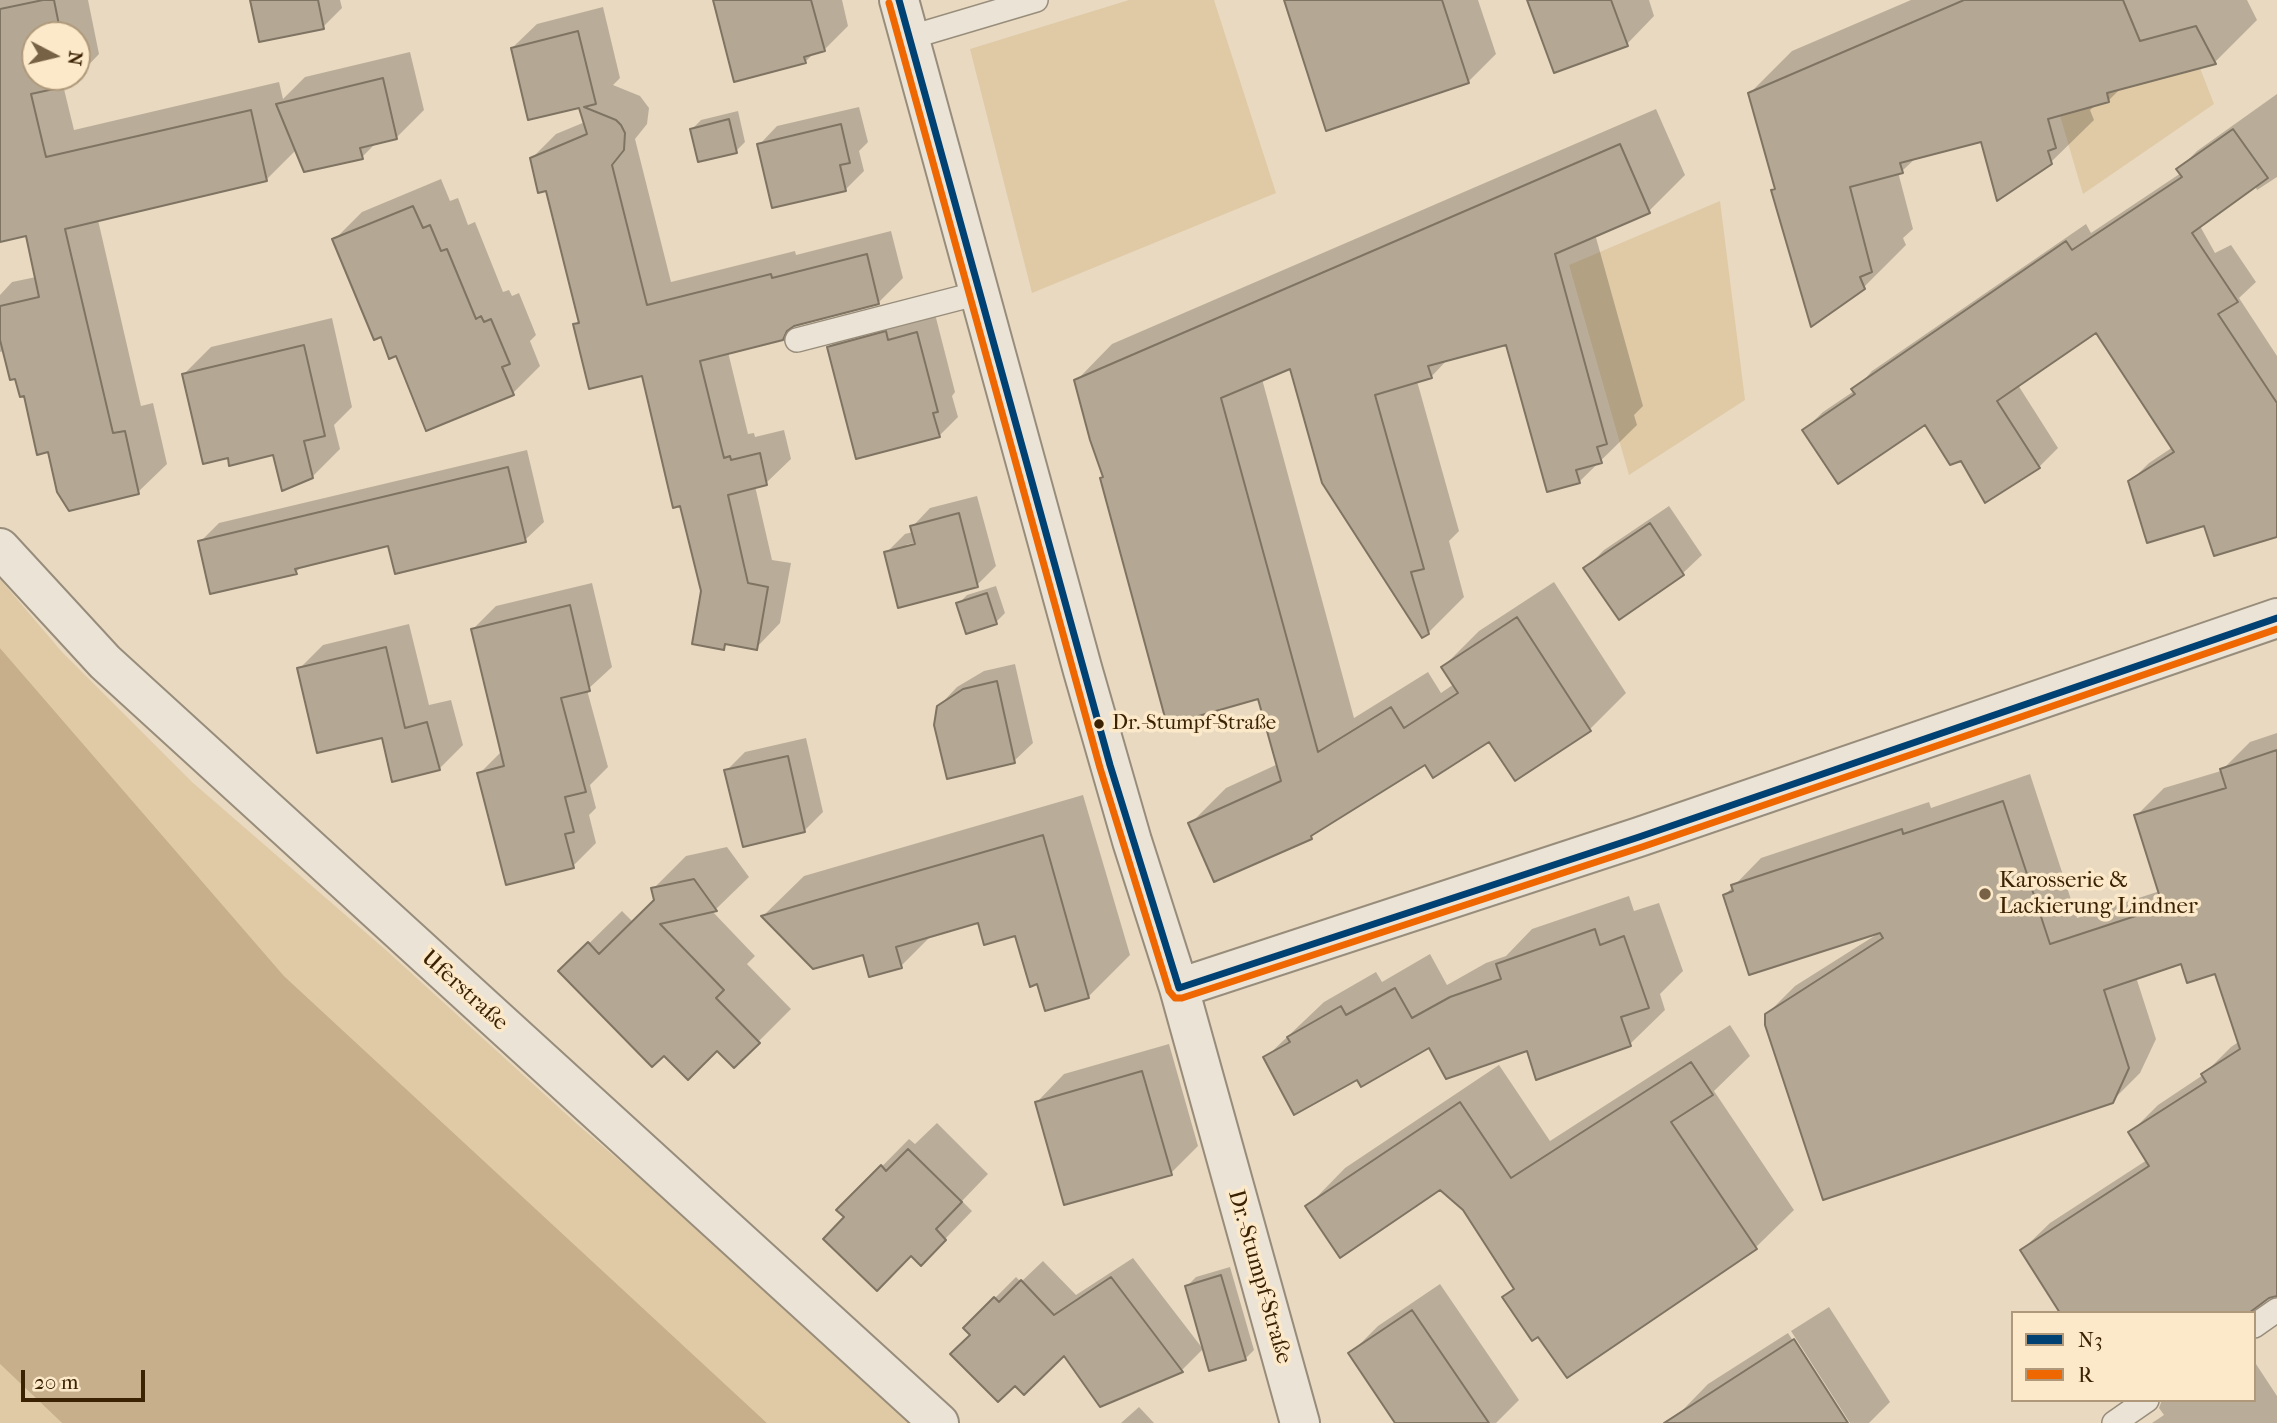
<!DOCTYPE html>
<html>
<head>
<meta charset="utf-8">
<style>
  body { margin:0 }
  #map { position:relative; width:2277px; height:1423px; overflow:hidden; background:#e8d9c0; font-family:"IM FELL French Canon",serif }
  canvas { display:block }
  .legend { position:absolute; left:2011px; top:1311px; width:245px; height:91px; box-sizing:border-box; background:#fce9ca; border:2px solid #af997a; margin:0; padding:9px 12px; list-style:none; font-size:21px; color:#3b2203 }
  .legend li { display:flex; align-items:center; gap:14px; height:35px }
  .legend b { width:35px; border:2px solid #af997a }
  .north { position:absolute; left:21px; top:21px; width:70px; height:70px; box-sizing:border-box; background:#fce9ca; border:2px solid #af997a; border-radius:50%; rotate:97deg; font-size:19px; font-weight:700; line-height:28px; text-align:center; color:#3b2203 }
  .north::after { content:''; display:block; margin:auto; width:24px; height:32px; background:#786245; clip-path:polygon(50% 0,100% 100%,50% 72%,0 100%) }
  .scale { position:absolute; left:21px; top:1370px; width:124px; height:32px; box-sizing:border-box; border:4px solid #3b2203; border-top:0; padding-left:9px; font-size:21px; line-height:24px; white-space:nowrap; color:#3b2203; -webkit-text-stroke:5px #fce9ca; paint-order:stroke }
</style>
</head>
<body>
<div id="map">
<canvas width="2277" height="1423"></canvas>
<ul class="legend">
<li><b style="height:9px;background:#004173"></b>N3</li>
<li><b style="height:9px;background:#ee6700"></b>R</li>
</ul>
<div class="north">N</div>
<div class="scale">20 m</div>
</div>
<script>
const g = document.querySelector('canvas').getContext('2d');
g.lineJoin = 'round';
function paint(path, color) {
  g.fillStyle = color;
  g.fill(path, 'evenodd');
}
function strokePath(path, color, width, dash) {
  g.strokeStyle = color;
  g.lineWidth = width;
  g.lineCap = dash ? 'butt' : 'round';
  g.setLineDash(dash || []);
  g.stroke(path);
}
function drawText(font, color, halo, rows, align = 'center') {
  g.font = font + ' "IM FELL French Canon",serif';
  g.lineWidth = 7;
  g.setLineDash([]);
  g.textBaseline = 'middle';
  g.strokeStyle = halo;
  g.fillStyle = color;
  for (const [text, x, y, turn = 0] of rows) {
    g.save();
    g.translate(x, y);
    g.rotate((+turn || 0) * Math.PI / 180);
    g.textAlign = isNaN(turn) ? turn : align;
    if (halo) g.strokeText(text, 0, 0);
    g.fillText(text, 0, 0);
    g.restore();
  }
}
paint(new Path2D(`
  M1129 0H1214L1276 193 1032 293 970 49Z
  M2200 68 2214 104 2083 194 2060 116 2109 102 2107 93Z
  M1720 201 1745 400 1629 475 1569 265Z
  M0 579 62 652 192 782 387 951 577 1124 817 1331 916 1423H767L284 976 0 648Z
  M0 1364 62 1423H0Z`), '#e0caa6');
paint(new Path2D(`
  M0 648 284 976 767 1423H62L0 1364Z`), '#c7af8b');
paint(new Path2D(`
  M0 0H88L99 54 77 77V35H35V77H77L71 83 63 85 74 130 279 82 283 99 305 77 410 52 424 110 396 138 377 142 362 157 297 149 266 180 98 220 141 406 153 403 167 464 138 492 49 450 4 351 0 352V295L12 282 36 277 27 234 0 240Z
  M252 0H340L342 8 323 27Z
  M714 0H842L848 26 824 50 814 53 805 62Z
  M1285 0H1478L1496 54 1468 82Z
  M1529 0H1649L1654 16 1627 44Z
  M1911 0H2247L2257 20 2215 62 2122 87 2108 101 2097 104 2090 110 2094 120 2051 162 1982 139 1917 157 1902 171 1898 172 1913 229 1903 238 1906 245 1864 287 1773 190 1776 187 1750 93 1792 51Z
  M603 7 620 78 613 85 640 96 649 108 647 124 635 139 671 282 795 251 796 255 891 231 903 278 878 303 797 324 782 338 728 352 748 434 754 433 755 437 784 430 791 459 766 483 755 486 772 560 791 563 780 623 756 648 728 643 723 648 703 591 682 504 643 374 575 324 580 320 547 189 532 158 556 134 585 122 580 106 512 48 537 24Z
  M2277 94V177L2257 190 2255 185 2200 226 2215 253 2231 245 2256 282 2239 298 2277 356V535L2205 523 2130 482 2149 463 2173 447 2097 331 2018 385 2058 448 2039 467 1962 459 1926 422 1804 430 1823 412 1854 391 1872 371 2086 224 2091 233 2181 173 2178 170 2197 151Z
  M859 107 868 142 859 151 864 171 845 190 759 145 777 126Z
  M1656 109 1685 175 1649 211 1595 234 1643 406 1634 415 1637 425 1579 482 1507 342 1448 359 1431 377 1417 381 1459 531 1449 541 1464 597 1428 633 1291 366 1262 379 1354 718 1428 672 1441 693 1454 684 1443 667 1479 631 1554 582 1626 693 1590 729 1515 779 1490 740 1426 762 1319 829 1311 837 1190 824 1226 788 1278 764 1259 697 1102 478 1104 475 1076 381 1112 344Z
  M738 111 745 142 736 151 692 129 701 120Z
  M441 179 450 201 458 198 468 225 475 222 503 292 509 290 512 296 519 293 536 335 530 341 540 366 513 393 397 354 382 335 334 240 362 212Z
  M935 314 955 392 952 396 958 417 939 436 829 347 848 329Z
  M332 318 352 407 334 425 340 449 312 477 274 453 229 456 184 374 211 347Z
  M527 450 544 522 525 540 389 544 302 566 296 572 200 542 219 523Z
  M977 496 996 566 977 585 886 553 905 534 913 532 912 527 930 508ZM923 540V544L906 548V545Z
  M1669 506 1702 555 1683 573 1619 618 1585 569 1604 550Z
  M592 583 612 667 587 690 608 767 590 785 596 808 589 815 596 843 573 866 479 774 502 751 473 629 496 606Z
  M996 586 1005 613 996 622 958 604 967 595Z
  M409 624 429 705 451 700 463 745 439 769 384 736 299 669 323 645Z
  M1015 664 1033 743 1014 761 938 707 957 687 984 671Z
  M2277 733V1296L2022 1250 2050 1223 2147 1160 2130 1133 2158 1105 2203 1075 2231 1047 2240 1041 2216 972 2182 961 2136 977 2156 1039 2140 1073 2112 1101 1767 1014 1795 986 1879 933 1725 895 1761 858 1929 802 1931 808 2030 774 2077 918 2160 891 2136 816 2164 788 2221 771 2250 742Z
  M806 738 823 812 804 831 726 771 745 752Z
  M1083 795 1130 955 1089 996 1046 1009 1038 982 1017 934 979 921 932 935 901 966 763 916 804 876Z
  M727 847 749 877 716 909 711 910 755 956 747 964 791 1009 734 1066 717 1049 664 1053 561 971 622 911 633 922 656 900 653 889 686 856Z
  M1629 896 1634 911 1659 903 1683 971 1660 994 1665 1010 1630 1044 1528 1049 1429 1046 1358 1078 1265 1058 1324 1002 1376 972 1382 982 1430 954 1447 985 1486 963 1506 956 1532 929Z
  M1730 1025 1750 1056 1714 1091 1794 1210 1755 1248 1539 1334 1504 1297 1515 1287 1465 1208 1441 1187 1307 1207 1345 1168 1499 1065 1550 1141Z
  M1169 1044 1198 1146 1171 1173 1037 1102 1064 1074Z
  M937 1123 988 1174 962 1201 972 1211 921 1264 911 1254 846 1217 839 1210 909 1139 915 1144Z
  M1133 1258 1203 1349 1182 1370 1100 1405 1064 1353 972 1335 965 1328 1016 1277 1021 1282 1043 1261 1076 1295Z
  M1230 1267 1254 1350 1245 1359 1187 1286 1196 1277Z
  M1440 1284 1519 1400 1496 1423H1397L1350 1354 1378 1326Z
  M1829 1307 1890 1402 1869 1423H1850L1791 1331Z
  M1788 1333 1846 1423H1678L1675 1418 1708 1384Z
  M2254 1361 2277 1396V1423H2152L2164 1415 2159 1408 2162 1400H2254Z
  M1139 1407 1154 1423H1121Z`), '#0003');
const building = new Path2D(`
  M43 0H54L61 35H35V77H70L72 85 31 94 46 157 251 110 267 181 65 229 113 433 125 431 139 494 69 511 57 492 48 452 37 455 24 396 20 397 15 379 10 380 0 340V306L39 297 26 236 0 242V9Z
  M250 0H318L324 29 259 42Z
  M713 0H811L825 51 804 57 806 63 734 82Z
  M1284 0H1442L1469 83 1326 131Z
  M1527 0H1611L1628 46 1554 73Z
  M1964 0H2123L2140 41 2196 26 2216 64 2107 93 2109 102 2048 119 2056 148 2048 151 2052 164 1997 201 1981 142 1900 163 1903 173 1850 187 1872 272 1860 277 1865 289 1811 327 1771 190 1775 189 1748 93Z
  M578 31 596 104 584 107 616 120 621 125 625 133 624 150 612 165 647 305 771 274 772 278 867 254 879 304 794 326 787 331 783 340 700 361 724 458 730 456 731 460 760 453 767 485 728 495 748 583 768 587 757 650 725 644 724 650 692 644 701 591 680 506 673 508 642 376 589 389 573 324 579 323 546 191 538 193 530 158 587 134 579 108 528 120 511 48Z
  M383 78 397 139 360 148 363 159 304 172 276 104Z
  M729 119 737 153 698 162 690 129Z
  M841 124 850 163 840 165 846 191 772 208 757 144Z
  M2233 129 2268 178 2192 233 2238 302 2218 314 2277 403V537L2214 556 2204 526 2147 543 2128 481 2174 452 2096 333 1997 401 2040 468 1985 503 1961 461 1950 465 1925 425 1838 484 1802 430 1855 394 1851 389 2066 241 2072 250 2182 177 2176 169Z
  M1620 144 1650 213 1555 254 1607 444 1597 447 1602 463 1576 470 1580 483 1547 492 1506 345 1428 366 1432 378 1375 395 1424 569 1411 572 1429 634 1422 638 1322 483 1290 369 1221 398 1318 752 1391 707 1404 728 1458 693 1441 667 1517 617 1591 731 1515 781 1489 742 1433 778 1425 765 1311 836 1312 839 1214 882 1188 823 1281 781 1258 699 1167 725 1100 478 1103 477 1090 440 1074 380Z
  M413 206 423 228 430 225 441 251 447 249 476 319 481 316 484 322 491 319 510 364 502 367 514 395 426 431 396 356 389 359 381 337 374 340 332 239Z
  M886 331 888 340 917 332 938 412 933 413 940 437 856 459 827 347Z
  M304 345 325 436 304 441 313 478 282 491 273 455 229 466 228 458 203 464 182 374Z
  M508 467 526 542 395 574 388 546 295 569 297 574 210 594 198 541Z
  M959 513 978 587 898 608 884 552 915 544 910 526Z
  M1650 523 1684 575 1619 620 1583 568Z
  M987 593 997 624 966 634 956 603Z
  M570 605 590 691 561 698 586 792 565 797 574 832 565 834 574 868 506 885 477 773 504 766 471 629Z
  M386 647 405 728 427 722 440 770 392 782 382 738 317 753 297 668Z
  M997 681 1015 763 947 779 934 725 937 706 963 689Z
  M2277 750V1296L2269 1298 2249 1313H2060L2020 1250 2149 1166 2128 1132 2206 1082 2201 1074 2240 1049 2215 974 2187 983 2181 964 2104 990 2129 1068 2113 1103 1823 1200 1765 1025V1014L1883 938 1880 933 1749 975 1723 895 1733 891 1731 885 1902 829 1903 834 2003 801 2050 944 2163 907 2134 815 2226 788 2220 769Z
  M788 756 805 832 743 847 724 770Z
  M1043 835 1089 998 1045 1011 1037 984 1030 987 1015 936 984 945 978 923 896 947 902 968 869 977 863 955 813 969 761 916Z
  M694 879 717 911 660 924 724 990 716 998 760 1043 734 1068 717 1051 688 1080 664 1056 652 1067 558 971 588 942 599 954 654 900 651 888Z
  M1595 929 1600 945 1624 936 1649 1008 1621 1017 1631 1046 1536 1080 1527 1051 1446 1079 1429 1048 1361 1087 1357 1080 1294 1115 1263 1057 1290 1042 1287 1037 1341 1006 1346 1015 1395 988 1412 1018 1450 997 1501 979 1496 964Z
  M1691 1062 1713 1095 1671 1122 1757 1249 1567 1378 1538 1337 1532 1341 1502 1297 1514 1289 1463 1210 1440 1190 1340 1258 1305 1206 1460 1102 1511 1178Z
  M1142 1071 1172 1175 1064 1205 1035 1102Z
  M908 1149 962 1202 936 1229 946 1240 921 1266 911 1256 877 1291 823 1239 844 1217 836 1210 881 1165 886 1171Z
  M1221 1275 1246 1360 1209 1371 1185 1286Z
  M1111 1277 1183 1372 1100 1407 1064 1356 1024 1395 1015 1386 998 1402 950 1354 970 1335 963 1328 994 1297 999 1302 1021 1280 1054 1315Z
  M1412 1310 1489 1423H1395L1348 1353Z
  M1794 1339 1848 1423H1664Z`);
paint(building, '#b4a895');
strokePath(building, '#7f7362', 2);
const lane = new Path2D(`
  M908 38 1036 0
  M797 340 979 293
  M2254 1326 2277 1310
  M2114 1423 2147 1400`);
const street = new Path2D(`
  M899 0 1083 671 1132 841 1179 988 1300 1423
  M0 548 105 662 939 1423
  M1179 988 1639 837 2277 618`);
strokePath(lane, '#988d7b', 26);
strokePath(street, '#988d7b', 42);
strokePath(lane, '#ebe3d6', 23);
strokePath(street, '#ebe3d6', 38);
strokePath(new Path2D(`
  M899 0 1110 765 1179 988 1639 837 2277 618`), '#004173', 7);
strokePath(new Path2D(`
  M889 3 1100 768 1169 991 1175 998H1182L1642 847 2277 629`), '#ee6700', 7);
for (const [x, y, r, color] of [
  [1099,724,6,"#3b2203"],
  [1985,894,7,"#786245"]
]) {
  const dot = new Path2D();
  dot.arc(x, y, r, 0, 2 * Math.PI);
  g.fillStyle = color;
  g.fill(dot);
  strokePath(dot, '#fce9ca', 2.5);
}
drawText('21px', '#3b2203', '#fce9ca', [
  ["Dr.-Stumpf-Straße",1112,724]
], 'left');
drawText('23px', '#3b2203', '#fce9ca', [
  ["Karosserie &",1999,881],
  ["Lackierung Lindner",1999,907]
], 'left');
drawText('23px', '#3b2203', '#fce9ca', [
  ["Uferstraße",464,991,42],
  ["Dr.-Stumpf-Straße",1259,1277,74]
]);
</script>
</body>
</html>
